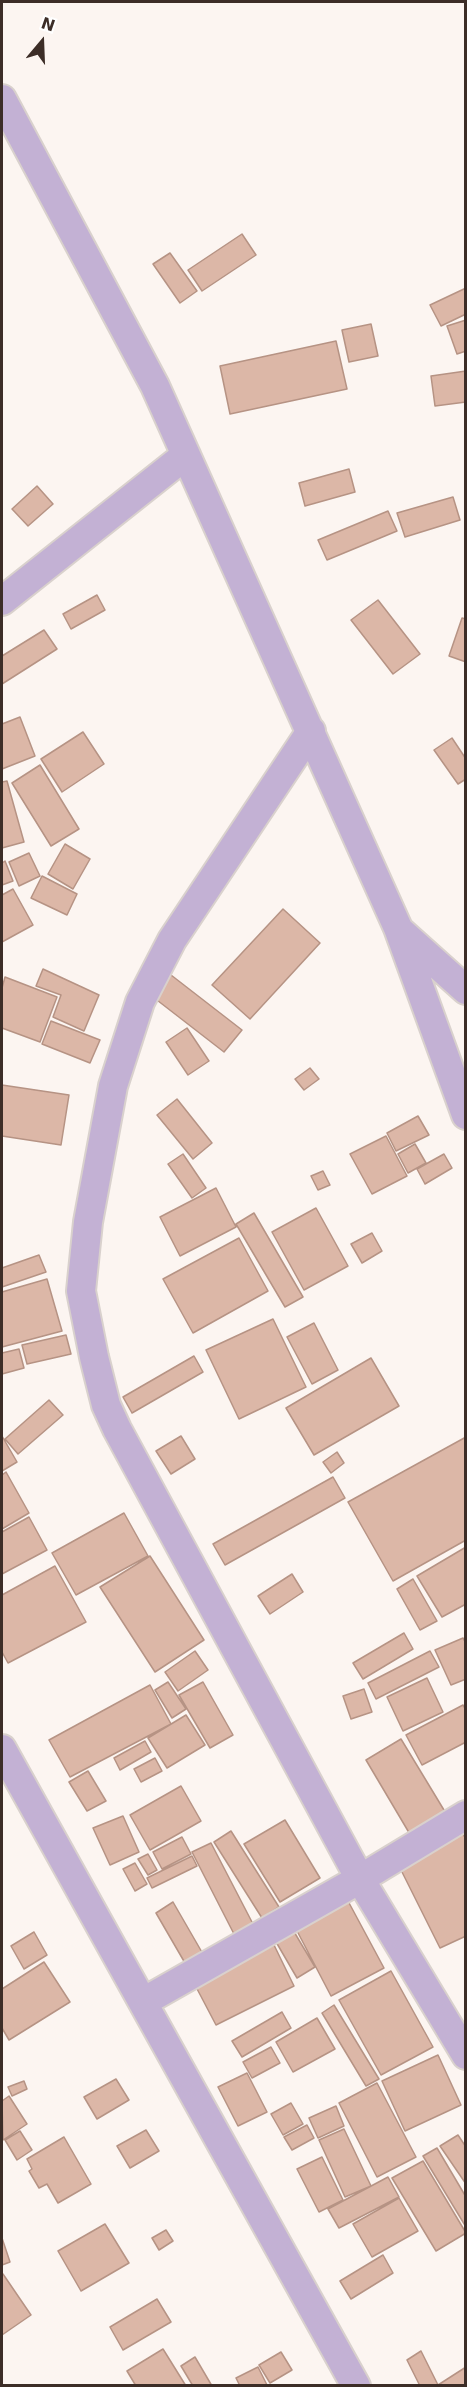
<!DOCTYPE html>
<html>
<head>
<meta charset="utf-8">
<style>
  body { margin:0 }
  #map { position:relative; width:467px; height:2387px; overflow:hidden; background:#fcf5f1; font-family:"DejaVu Sans",sans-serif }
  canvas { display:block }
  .frame { position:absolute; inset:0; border:3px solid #3c2d27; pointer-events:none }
  .north { position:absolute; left:12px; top:12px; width:60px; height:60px; -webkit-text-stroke:4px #fff; paint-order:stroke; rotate:19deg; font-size:16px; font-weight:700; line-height:24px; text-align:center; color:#3c2d27 }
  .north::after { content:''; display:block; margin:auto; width:21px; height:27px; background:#3c2d27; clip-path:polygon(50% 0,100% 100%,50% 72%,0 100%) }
</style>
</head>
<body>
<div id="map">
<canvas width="467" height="2387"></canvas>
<div class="frame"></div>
<div class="north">N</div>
</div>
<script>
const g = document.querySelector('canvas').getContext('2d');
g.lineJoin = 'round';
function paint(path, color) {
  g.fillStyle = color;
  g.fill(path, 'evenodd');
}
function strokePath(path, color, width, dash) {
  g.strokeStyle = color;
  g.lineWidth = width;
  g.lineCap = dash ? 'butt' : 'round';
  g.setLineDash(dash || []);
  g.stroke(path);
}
const building = new Path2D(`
  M242 234 256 255 202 291 188 270Z
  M170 253 197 291 180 303 153 264Z
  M466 288V314L441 326 430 305Z
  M466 320V351L457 354 447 326Z
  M371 324 378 356 349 362 342 330Z
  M336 341 347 389 230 414 220 366Z
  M466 371V402L435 406 431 376Z
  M349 469 355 492 305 506 299 483Z
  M37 486 53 504 28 526 12 509Z
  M453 497 460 520 405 537 397 513Z
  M388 511 397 531 327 560 318 540Z
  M97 595 105 610 71 629 63 614Z
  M378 600 420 654 393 674 351 620Z
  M462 618 466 619V662L449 656Z
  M44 630 57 649 2 684V656Z
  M20 717 35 756 2 769V724Z
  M83 732 104 764 62 792 41 759Z
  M452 738 466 759V779L458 784 434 750Z
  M40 765 79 829 51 846 12 783Z
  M7 781 24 842 2 848V782Z
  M65 844 90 859 73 889 48 874Z
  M29 853 40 876 19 886 9 862Z
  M5 861 13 881 2 885V863Z
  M42 876 77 894 67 915 31 898Z
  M13 889 33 925 2 942V895Z
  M283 909 320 943 250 1019 212 985Z
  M43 969 99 995 84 1031 53 1017 61 995 36 986Z
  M171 975 242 1030 224 1052 153 997Z
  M5 977 57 997 40 1042 2 1028V988Z
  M51 1021 100 1040 90 1063 42 1044Z
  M187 1028 209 1061 188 1075 166 1042Z
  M310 1068 319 1079 304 1090 295 1079Z
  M2 1085 69 1095 61 1145 2 1136Z
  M177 1099 212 1143 193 1159 157 1115Z
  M418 1116 429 1135 396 1151 387 1133Z
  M386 1136 407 1176 372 1194 350 1154Z
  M415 1144 426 1163 408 1173 398 1154Z
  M183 1154 206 1188 192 1198 168 1164Z
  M444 1154 452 1168 425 1184 417 1169Z
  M323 1171 330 1185 318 1190 311 1176Z
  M216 1188 236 1227 180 1256 160 1217Z
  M316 1208 348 1266 304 1290 272 1232Z
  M254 1213 303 1297 285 1307 236 1224Z
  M372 1233 382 1251 362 1263 351 1244Z
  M239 1238 268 1291 193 1333 163 1279Z
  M39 1255 46 1272 2 1287V1268Z
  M47 1279 62 1331 2 1347V1292Z
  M273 1319 306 1387 239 1419 206 1350Z
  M314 1323 338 1370 312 1384 287 1337Z
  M66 1335 71 1354 27 1364 22 1345Z
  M19 1349 24 1368 2 1374V1353Z
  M194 1356 203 1372 132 1413 123 1397Z
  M371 1358 399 1406 314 1455 286 1408Z
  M49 1400 63 1415 18 1454 5 1439Z
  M2 1436 17 1462 2 1471Z
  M181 1436 195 1459 171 1474 156 1451Z
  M466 1437V1540L393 1581 348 1502Z
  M337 1452 344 1463 331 1473 323 1462Z
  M6 1472 29 1513 2 1529V1475Z
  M333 1477 345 1498 225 1565 213 1544Z
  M124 1513 148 1556 76 1595 52 1553Z
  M29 1517 47 1550 2 1574V1532Z
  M466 1547V1604L442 1617 417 1576Z
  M150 1556 204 1640 155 1672 100 1587Z
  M55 1566 86 1622 8 1663 2 1652V1595Z
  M292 1574 303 1592 270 1614 258 1596Z
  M413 1579 437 1621 420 1630 397 1589Z
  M404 1633 413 1649 363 1679 353 1663Z
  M463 1638 466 1643V1679L451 1685 435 1650Z
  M195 1651 208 1670 178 1691 165 1672Z
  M430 1651 439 1667 376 1699 368 1683Z
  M427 1678 443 1712 403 1731 387 1697Z
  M168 1682 186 1709 172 1718 155 1690Z
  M203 1682 233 1735 210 1748 179 1695Z
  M150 1685 171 1724 70 1777 49 1740Z
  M364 1689 372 1712 351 1719 343 1696Z
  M463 1705 466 1710V1742L422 1765 406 1735Z
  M186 1715 205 1745 167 1768 148 1738Z
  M401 1739 447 1815 411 1836 366 1760Z
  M145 1741 151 1752 120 1770 114 1758Z
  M155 1758 162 1771 141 1782 134 1769Z
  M88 1771 106 1801 87 1811 69 1782Z
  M181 1786 201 1821 150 1850 130 1815Z
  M123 1816 139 1852 110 1865 93 1828Z
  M285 1820 320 1878 280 1902 244 1844Z
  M231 1831 279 1907 262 1918 214 1842Z
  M461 1831 466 1839V1936L440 1948 397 1862Z
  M182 1837 191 1854 162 1869 153 1852Z
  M211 1843 253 1924 234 1934 192 1852Z
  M148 1854 157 1870 148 1875 138 1859Z
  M192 1856 197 1866 152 1888 147 1878Z
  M135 1863 147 1884 135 1891 123 1869Z
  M348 1901 384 1968 331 1996 296 1929Z
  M173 1902 203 1954 185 1963 156 1913Z
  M290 1925 315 1967 297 1978 272 1935Z
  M34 1932 47 1955 24 1969 11 1946Z
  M274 1945 294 1986 216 2025 195 1985Z
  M44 1962 70 2002 9 2040 2 2028V1989Z
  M391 1971 433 2047 381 2075 339 2000Z
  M334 2005 379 2079 366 2086 322 2013Z
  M282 2012 291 2028 242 2057 232 2041Z
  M317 2018 335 2049 293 2072 276 2042Z
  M271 2047 280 2063 252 2078 243 2062Z
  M438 2055 461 2105 405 2131 382 2081Z
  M247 2073 267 2112 238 2126 218 2087Z
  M116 2079 129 2100 97 2119 84 2097Z
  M24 2081 27 2089 12 2096 8 2087Z
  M377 2083 416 2157 377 2177 339 2103Z
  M9 2096 27 2124 3 2140 2 2101Z
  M291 2103 303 2124 283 2135 271 2114Z
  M336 2106 344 2126 318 2138 309 2118Z
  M307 2125 314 2138 292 2150 284 2137Z
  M344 2129 371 2186 345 2197 319 2140Z
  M146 2130 159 2151 130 2168 117 2146Z
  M20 2131 32 2150 17 2160 5 2140Z
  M458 2135 466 2147V2184L440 2146Z
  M64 2137 91 2184 58 2203 47 2184 39 2188 29 2171 32 2169 27 2159Z
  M437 2148 466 2197V2227L423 2156Z
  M322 2157 343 2200 319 2212 297 2169Z
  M423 2161 466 2233 436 2251 392 2178Z
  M388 2177 399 2197 339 2228 328 2209Z
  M399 2198 418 2231 372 2257 353 2224Z
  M105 2224 129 2263 81 2291 58 2251Z
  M166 2230 173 2241 159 2250 152 2238Z
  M2 2238 10 2262 2 2265Z
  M383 2255 393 2273 351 2299 340 2281Z
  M3 2274 31 2315 2 2335V2275Z
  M157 2299 171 2322 123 2350 110 2327Z
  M163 2349 186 2386H136L127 2371Z
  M421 2351 438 2385 437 2386H420L407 2360Z
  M281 2352 292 2370 270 2383 259 2365Z
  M195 2357 212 2386H193L181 2366Z
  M258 2367 267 2385 240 2386 236 2378Z
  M466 2367V2386L438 2385Z`);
paint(building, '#dcb7a7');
strokePath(building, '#b69384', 1.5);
const minor = new Path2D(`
  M2 99 155 386 398 928 466 1115
  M2 601 186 455
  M311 731 172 940 140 1002 113 1086 88 1222 81 1291 94 1357 106 1405 117 1429 360 1879 466 2055
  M400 931 466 990
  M2 1749 356 2386
  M143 2002 360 1879 466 1815`);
strokePath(minor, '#d9d1cd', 32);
strokePath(minor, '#c3b1d4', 28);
</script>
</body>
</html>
